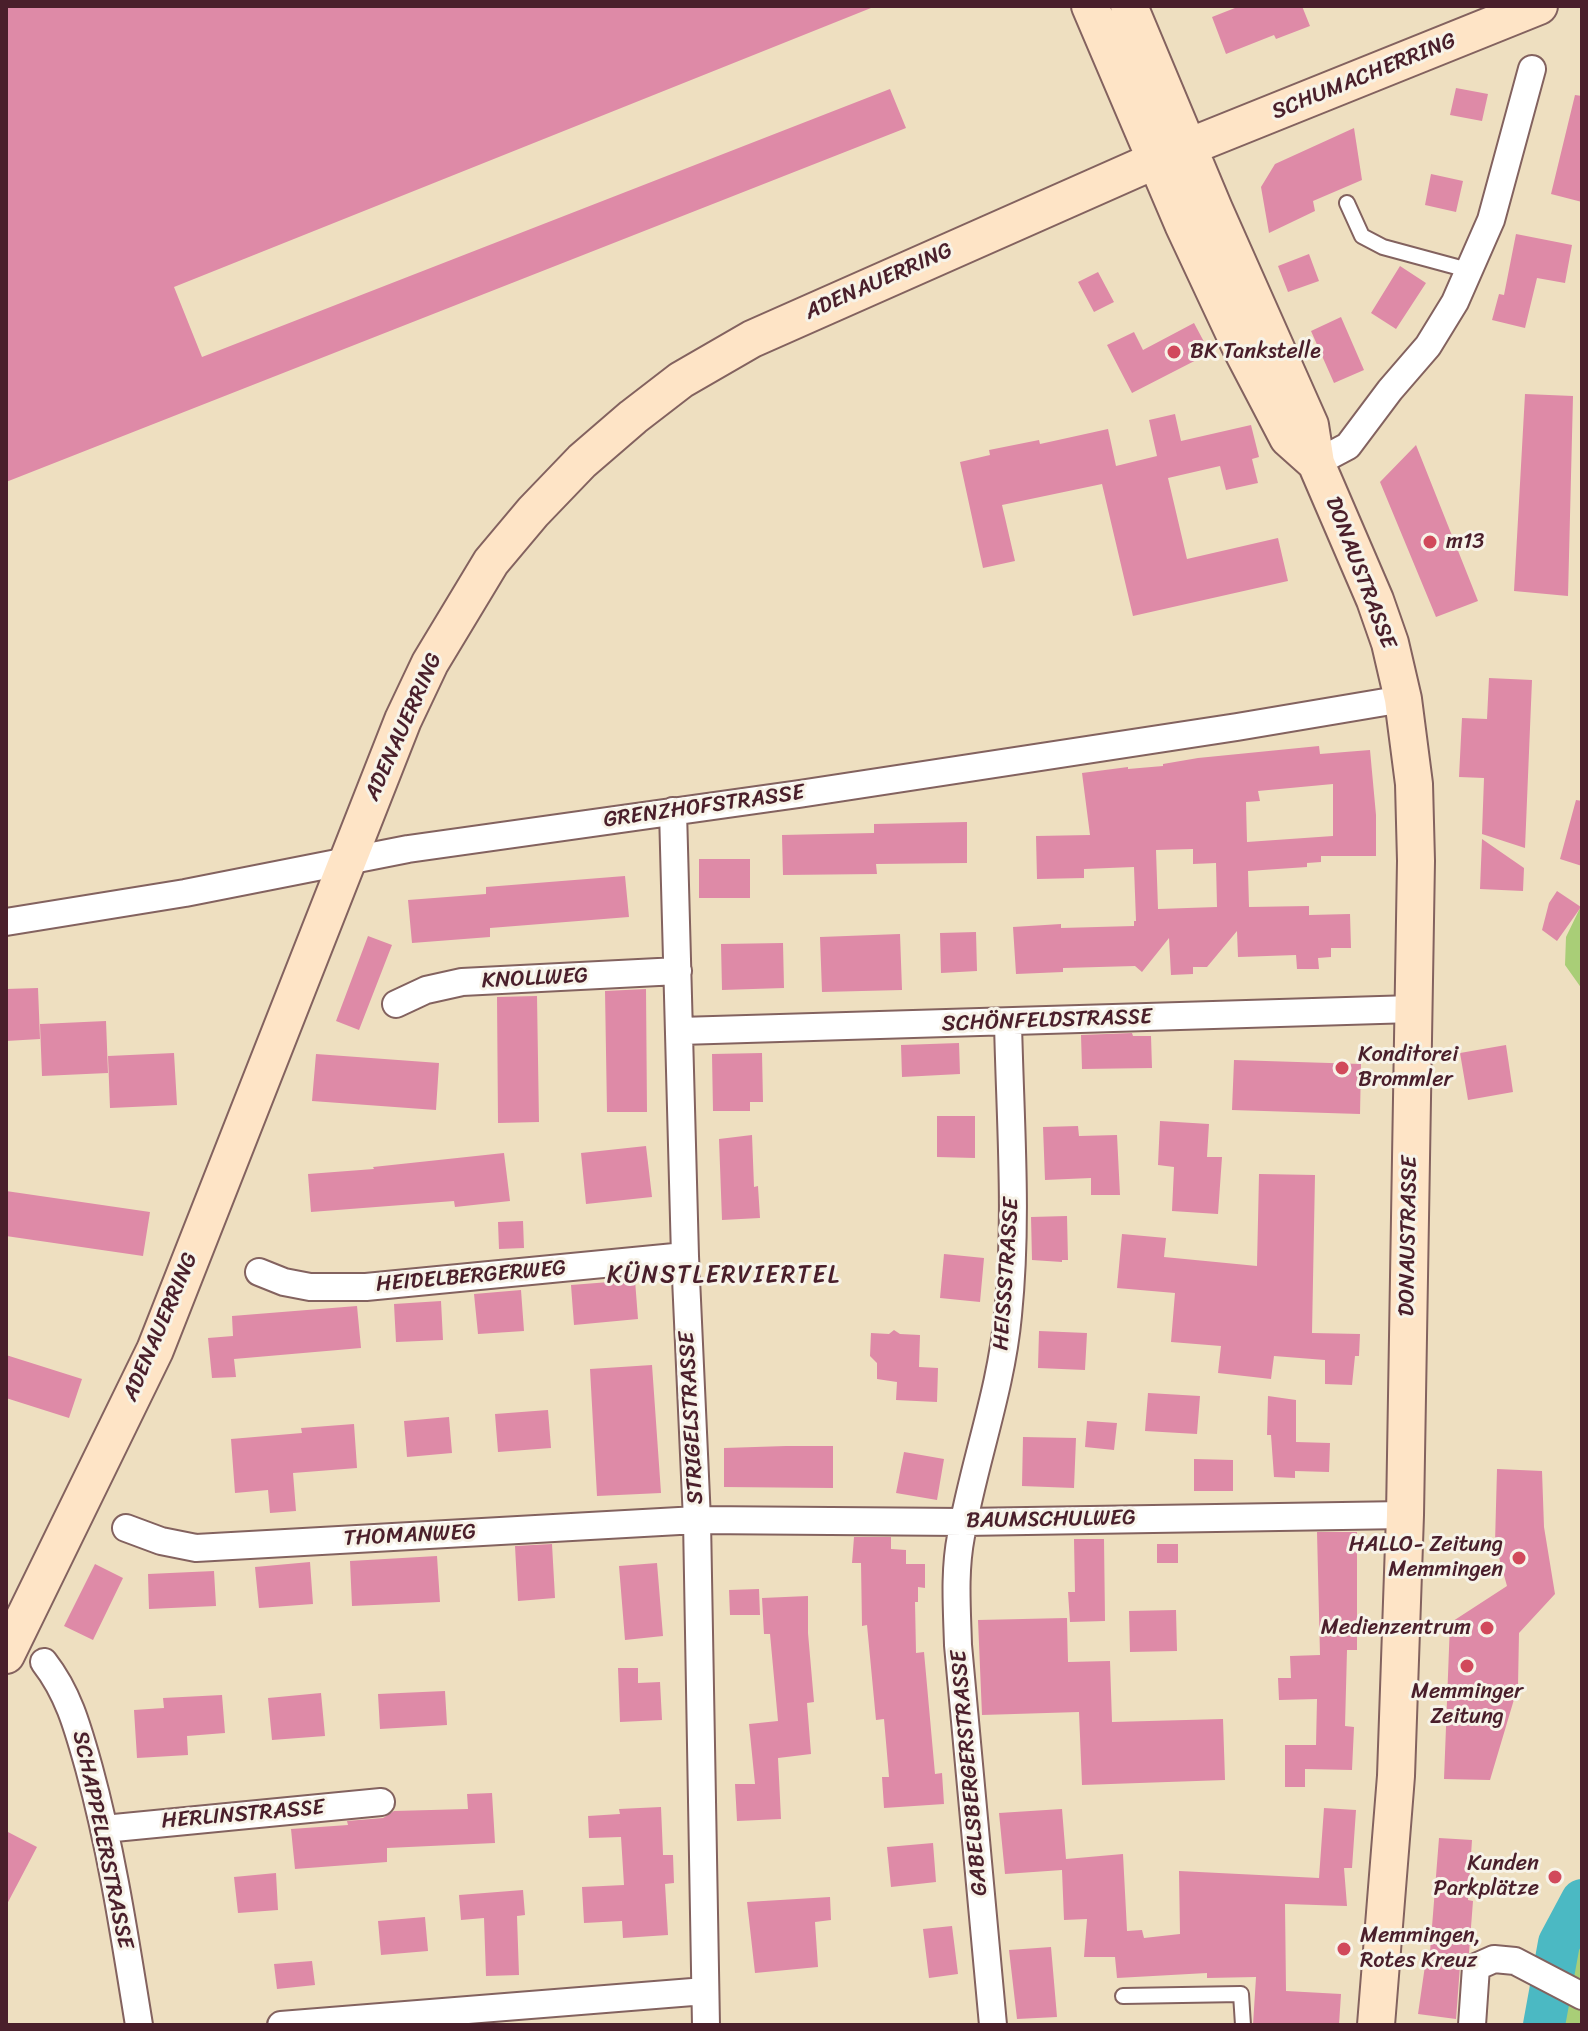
<!DOCTYPE html>
<html>
<head>
<meta charset="utf-8">
<style>
  body { margin:0 }
  #map { position:relative; width:1588px; height:2031px; overflow:hidden; background:#eedfc0; font-family:Sriracha,sans-serif }
  canvas { display:block }
  .frame { position:absolute; inset:0; border:8px solid #4a1f2b; pointer-events:none }
</style>
</head>
<body>
<div id="map">
<canvas width="1588" height="2031"></canvas>
<div class="frame"></div>
</div>
<script>
const g = document.querySelector('canvas').getContext('2d');
g.lineJoin = 'round';
function paint(path, color) {
  g.fillStyle = color;
  g.fill(path, 'evenodd');
}
function strokePath(path, color, width, dash) {
  g.strokeStyle = color;
  g.lineWidth = width;
  g.lineCap = dash ? 'butt' : 'round';
  g.setLineDash(dash || []);
  g.stroke(path);
}
function drawText(font, color, halo, rows, align = 'center') {
  g.font = font + ' Sriracha,sans-serif';
  g.lineWidth = 6;
  g.setLineDash([]);
  g.textBaseline = 'middle';
  g.strokeStyle = halo;
  g.fillStyle = color;
  for (const [text, x, y, turn = 0] of rows) {
    g.save();
    g.translate(x, y);
    g.rotate((+turn || 0) * Math.PI / 180);
    g.textAlign = isNaN(turn) ? turn : align;
    if (halo) g.strokeText(text, 0, 0);
    g.fillText(text, 0, 0);
    g.restore();
  }
}
paint(new Path2D(`
  M1582 904V989L1565 965 1566 937Z
  M1582 1926V2025H1551Z`), '#a9ce77');
strokePath(new Path2D(`
  M1544 2025 1559 1943 1582 1900`), '#4bb9c3', 42);
paint(new Path2D(`
  M6 6H876L174 287 202 357 890 89 906 128 6 482Z
  M1240 6H1302L1310 26 1276 39 1274 35 1226 54 1212 17Z
  M1456 88 1488 94 1482 121 1450 115Z
  M1575 95 1582 96V202L1551 194Z
  M1354 128 1362 180 1313 201 1315 211 1269 233 1261 187 1275 164Z
  M1431 174 1463 181 1456 212 1425 205Z
  M1516 234 1572 245 1565 283 1537 278 1525 328 1492 320 1499 294 1504 295Z
  M1309 254 1319 281 1288 292 1278 266Z
  M1400 266 1426 283 1396 329 1371 313Z
  M1098 272 1114 302 1094 312 1078 282Z
  M1341 317 1364 370 1334 383 1311 331Z
  M1194 323 1210 353 1132 393 1107 345 1134 332 1143 350Z
  M1525 394 1573 396 1568 596 1514 591Z
  M1175 414 1181 441 1251 425 1259 457 1252 459 1258 483 1226 490 1220 466 1168 478 1187 559 1278 538 1288 581 1133 616 1102 484 1002 505 1015 561 983 568 960 462 990 455 989 450 1039 440 1040 444 1108 429 1116 466 1157 456 1149 420Z
  M1416 445 1478 601 1436 617 1380 482Z
  M1489 678 1532 680 1525 848 1482 834 1484 778 1459 777 1462 718 1487 719Z
  M1319 746 1320 754 1370 750 1376 815V856H1321V862L1307 863V867L1248 871 1249 907 1309 906V915L1350 914 1351 948H1331V957L1318 958 1319 969H1297L1296 955 1238 957 1237 931 1207 967H1193V974L1171 975 1169 938 1142 972 1135 966 1063 968V972L1016 974 1013 927 1061 924V928L1134 926V921H1136L1134 867 1084 869V878L1037 879 1036 836 1090 835 1082 773 1128 767V769L1163 766V764L1198 758ZM1333 784V836L1247 842 1246 802 1260 801 1258 791ZM1193 849V864L1216 863 1217 907 1158 909 1156 850Z
  M1576 800 1582 801V866L1560 859Z
  M967 822V863L876 864 877 874 783 875 782 835 874 833V824Z
  M1482 839 1524 868 1523 891 1480 889Z
  M699 859H750V898H699Z
  M625 876 629 917 490 928V937L412 943 408 900 486 894V887Z
  M1557 891 1581 907 1557 941 1542 930 1549 903Z
  M976 932 977 971 941 973 940 933Z
  M900 934 902 990 822 992 820 937Z
  M368 936 392 945 359 1030 336 1021Z
  M783 943 784 988 722 990 721 944Z
  M38 988 40 1039 6 1041V989Z
  M646 989 647 1112H607L605 991Z
  M537 996 539 1122 498 1123 497 997Z
  M106 1021 108 1073 42 1076 40 1024Z
  M1132 1033 1133 1036H1151L1152 1068 1082 1069 1081 1035Z
  M959 1043 960 1074 902 1077 901 1045Z
  M1506 1045 1513 1092 1468 1100 1460 1053Z
  M174 1053 177 1105 110 1108 108 1056Z
  M762 1053 763 1102H750V1111H713L712 1054Z
  M316 1054 439 1063 436 1110 312 1101Z
  M1234 1060 1361 1064 1360 1114 1232 1110Z
  M937 1116H975V1158L937 1157Z
  M1160 1121 1209 1124 1207 1157H1222L1218 1214 1172 1211 1174 1167 1158 1165Z
  M1078 1126 1079 1136 1117 1135 1120 1195H1091V1178L1045 1180 1043 1127Z
  M752 1135 754 1187 758 1186 760 1218 722 1220 719 1139Z
  M646 1146 652 1197 586 1204 581 1153Z
  M504 1153 510 1201 455 1207 454 1201 311 1212 308 1174 374 1169 373 1167Z
  M1259 1174 1315 1175 1312 1333 1360 1334 1359 1356H1355L1352 1385 1325 1384V1360L1274 1356 1271 1379 1218 1373 1221 1346 1171 1342 1175 1293 1117 1288 1122 1234 1166 1238 1164 1257 1257 1266Z
  M6 1191 150 1212 143 1256 6 1236Z
  M1067 1216 1068 1260H1062V1262L1032 1260 1031 1217Z
  M523 1221 524 1248 499 1249 498 1222Z
  M944 1254 984 1258 980 1302 940 1298Z
  M635 1280 638 1319 574 1325 571 1285Z
  M521 1290 524 1331 478 1334 474 1294Z
  M441 1301 443 1340 396 1342 394 1304Z
  M357 1306 361 1348 234 1359 236 1377 212 1378 208 1338 233 1336 232 1316Z
  M894 1330 900 1334 920 1335 919 1367 938 1368 937 1402 896 1400 897 1382 877 1379V1363L870 1356 871 1333 889 1334Z
  M1039 1331 1087 1333 1085 1370 1038 1368Z
  M6 1355 82 1379 69 1418 6 1398Z
  M652 1365 661 1493 597 1496 590 1369Z
  M1148 1393 1200 1396 1197 1434 1145 1431Z
  M1268 1396 1296 1400V1442L1330 1443 1329 1472 1295 1471V1478L1274 1477 1271 1435H1267Z
  M548 1410 551 1448 498 1452 495 1414Z
  M449 1417 452 1453 407 1457 404 1421Z
  M1087 1421 1117 1423 1114 1450 1085 1447Z
  M354 1424 357 1468 293 1473 296 1511 270 1513 268 1490 235 1493 231 1439 302 1433 301 1428Z
  M1023 1437 1076 1438 1074 1488 1022 1486Z
  M786 1446H833V1488L724 1487V1448Z
  M904 1452 944 1459 937 1500 896 1493Z
  M1194 1459 1233 1460V1491H1194Z
  M1497 1469 1542 1471 1544 1527 1555 1594 1519 1633 1518 1686 1490 1780 1444 1779 1450 1623 1507 1586 1495 1543Z
  M1317 1532H1357V1650H1347L1345 1726 1354 1727 1352 1770 1305 1769V1787H1285V1745H1316L1317 1699 1279 1700 1278 1678H1291L1290 1656 1320 1655Z
  M854 1537H891V1549L906 1550V1564H925V1588L918 1587V1602H915L916 1653 924 1652 935 1774 942 1773 944 1804 884 1808 882 1777H889L884 1719 876 1720 867 1625 862 1626 861 1563H852Z
  M1074 1539H1104L1105 1621 1070 1622 1068 1592H1075Z
  M552 1544 555 1598 518 1601 515 1546Z
  M1157 1544H1178V1563H1157Z
  M437 1556 440 1602 352 1606 350 1561Z
  M310 1562 313 1604 259 1608 255 1567Z
  M657 1563 663 1636 625 1640 619 1566Z
  M95 1564 123 1578 93 1640 64 1626Z
  M214 1571 216 1606 149 1609 148 1574Z
  M759 1589 760 1615H730L729 1590Z
  M808 1596V1633L814 1702 807 1703 811 1754 778 1758 781 1819 737 1821 735 1784H755L749 1724 778 1721 770 1634H764L762 1598Z
  M1176 1610 1177 1651 1130 1652 1129 1611Z
  M1067 1618 1068 1662 1110 1661 1112 1722 1223 1719 1225 1780 1082 1785 1079 1712 982 1715 978 1620Z
  M618 1668H638V1683L660 1682 662 1720 620 1722Z
  M445 1691 447 1725 380 1729 378 1694Z
  M321 1693 325 1736 272 1740 268 1698Z
  M222 1695 225 1733 187 1736 188 1755 137 1758 134 1710 164 1708 163 1698Z
  M492 1793 495 1843 387 1848V1862L295 1869 291 1829 348 1825 347 1821 383 1818 394 1811 468 1809 467 1794Z
  M661 1807 663 1855H673L674 1883 665 1884 668 1935 623 1938 622 1921 584 1923 582 1887 624 1885 621 1837 589 1838 588 1816 620 1814 619 1809Z
  M1324 1808 1356 1810 1352 1868H1344L1347 1906 1285 1904 1286 1991 1341 1994 1339 2025H1253L1256 1977 1207 1978V1973L1117 1978 1115 1957H1084L1087 1919 1064 1920 1062 1870 1005 1874 999 1813 1062 1809 1066 1859 1123 1854 1127 1931 1142 1930 1144 1938 1180 1934 1179 1871 1319 1878Z
  M6 1831 37 1847 6 1906Z
  M1439 1838 1472 1840 1468 1900 1473 1901 1469 1953 1463 1959 1460 1966 1456 2019 1418 2014 1427 1952H1430Z
  M933 1843 936 1882 891 1887 887 1847Z
  M276 1873 278 1910 238 1913 234 1877Z
  M523 1890 525 1915 517 1916 519 1975 486 1976 484 1918 461 1920 459 1895Z
  M830 1897 831 1920 815 1922 818 1967 755 1973 747 1902Z
  M425 1917 428 1951 381 1955 378 1921Z
  M952 1926 958 1974 929 1978 923 1929Z
  M1051 1947 1057 2017 1017 2019 1009 1950Z
  M312 1961 315 1985 277 1989 274 1964Z`), '#de8aa7');
const lane = new Path2D(`
  M1347 203 1362 236 1383 247 1468 270
  M1123 1996 1241 1994 1243 2025`);
const street = new Path2D(`
  M1316 463 1348 446 1390 390 1428 346 1455 302 1491 220 1532 69
  M673 811 685 1256 697 1520 706 2025
  M6 922 185 893 408 849 799 794 1237 727 1403 699
  M396 1004 426 990 462 982 678 971
  M680 1031 1413 1009
  M259 1272 284 1282 310 1287H366L685 1256
  M126 1528 161 1541 196 1548 697 1520 964 1522 1405 1515
  M44 1662C69 1694 78 1729 89 1768 112 1852 125 1939 139 2025
  M104 1829 381 1802
  M281 2025 705 1991
  M993 2025 958 1645C957 1609 954 1572 961 1536 974 1462 1001 1391 1008 1315 1018 1218 1010 1119 1008 1022
  M1472 2025 1476 1967 1494 1959 1515 1961 1582 1996`);
const secondary = new Path2D(`
  M1090 6 1183 224 1242 350 1288 438 1316 463
  M1129 6 1214 209 1310 425 1316 463 1375 600 1390 643 1403 699 1414 784 1416 861 1405 1515 1396 1776 1376 2025
  M6 1655 155 1350 403 720 430 663 491 562 533 512 582 461 633 417 681 380 752 339 1156 160 1539 6`);
strokePath(lane, '#83625f', 18);
strokePath(street, '#83625f', 30);
strokePath(secondary, '#83625f', 40);
strokePath(lane, '#fff', 14);
strokePath(street, '#fff', 26);
strokePath(secondary, '#fee4c6', 36);
for (const [x, y, r, color] of [
  [1174,352,8,"#d1495b"],
  [1430,542,8,"#d1495b"],
  [1342,1068,8,"#d1495b"],
  [1519,1558,8,"#d1495b"],
  [1487,1628,8,"#d1495b"],
  [1467,1666,8,"#d1495b"],
  [1555,1877,8,"#d1495b"],
  [1344,1949,8,"#d1495b"]
]) {
  const dot = new Path2D();
  dot.arc(x, y, r, 0, 2 * Math.PI);
  g.fillStyle = color;
  g.fill(dot);
  strokePath(dot, '#f7f3e8', 3);
}
drawText('22px', '#4a1f2b', '#f7f3e8', [
  ["SCHUMACHERRING",1364,77,-22],
  ["ADENAUERRING",879,282,-24],
  ["DONAUSTRASSE",1360,573,69],
  ["ADENAUERRING",404,727,-66],
  ["GRENZHOFSTRASSE",704,807,-8],
  ["KNOLLWEG",535,979,-3],
  ["SCHÖNFELDSTRASSE",1047,1021,-2],
  ["DONAUSTRASSE",1409,1236,-89],
  ["HEISSSTRASSE",1007,1274,-86],
  ["HEIDELBERGERWEG",471,1277,-5],
  ["ADENAUERRING",161,1327,-67],
  ["STRIGELSTRASSE",692,1418,-93],
  ["BAUMSCHULWEG",1051,1520,-1],
  ["THOMANWEG",410,1536,-3],
  ["GABELSBERGERSTRASSE",970,1773,-95],
  ["HERLINSTRASSE",243,1815,-5],
  ["SCHAPPELERSTRASSE",102,1840,78]
]);
drawText('22px', '#4a1f2b', '#f7f3e8', [
  ["BK Tankstelle",1190,352],
  ["m13",1446,542],
  ["Konditorei",1358,1055],
  ["Brommler",1358,1080],
  ["HALLO- Zeitung",1503,1545,"right"],
  ["Memmingen",1503,1570,"right"],
  ["Medienzentrum",1471,1628,"right"],
  ["Memminger",1467,1692,"center"],
  ["Zeitung",1467,1717,"center"],
  ["Kunden",1539,1864,"right"],
  ["Parkplätze",1539,1889,"right"],
  ["Memmingen,",1360,1936],
  ["Rotes Kreuz",1360,1961]
], 'left');
g.letterSpacing = '2px';
drawText('24px', '#4a1f2b', '#f7f3e8', [
  ["KÜNSTLERVIERTEL",724,1276]
]);
g.letterSpacing = '0px';
</script>
</body>
</html>
